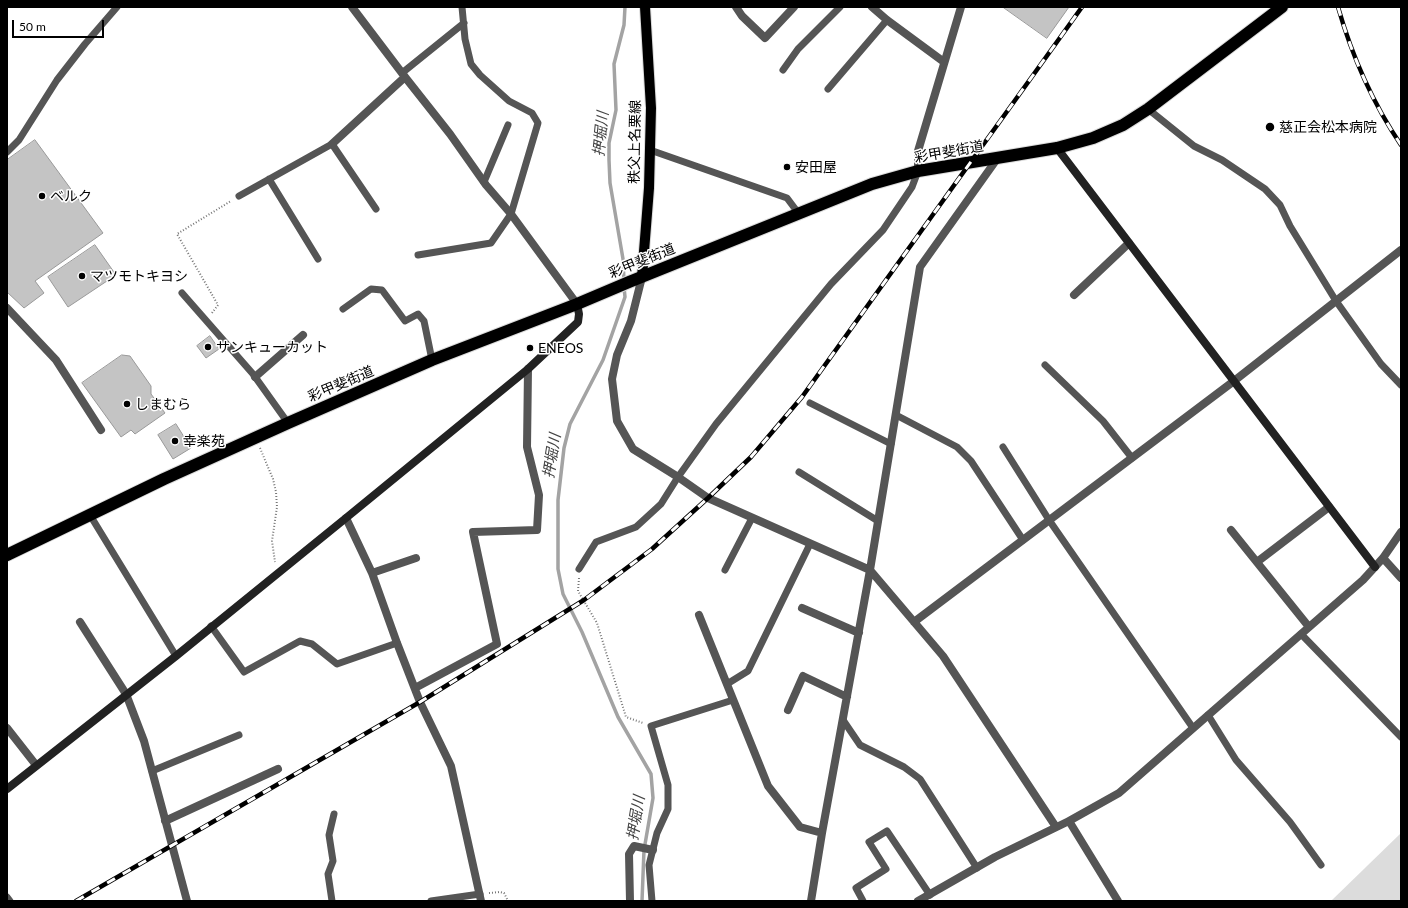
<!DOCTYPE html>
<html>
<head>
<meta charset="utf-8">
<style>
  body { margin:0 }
  #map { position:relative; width:1408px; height:908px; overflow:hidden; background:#fff; font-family:Lato,sans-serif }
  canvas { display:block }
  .frame { position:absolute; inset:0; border:8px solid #000; pointer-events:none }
  .scale { position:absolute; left:12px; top:20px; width:92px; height:18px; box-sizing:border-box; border:2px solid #000; border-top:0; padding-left:5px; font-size:12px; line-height:14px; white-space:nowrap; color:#000; -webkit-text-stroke:3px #fff; paint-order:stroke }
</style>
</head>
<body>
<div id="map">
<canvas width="1408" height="908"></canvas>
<div class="frame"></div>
<div class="scale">50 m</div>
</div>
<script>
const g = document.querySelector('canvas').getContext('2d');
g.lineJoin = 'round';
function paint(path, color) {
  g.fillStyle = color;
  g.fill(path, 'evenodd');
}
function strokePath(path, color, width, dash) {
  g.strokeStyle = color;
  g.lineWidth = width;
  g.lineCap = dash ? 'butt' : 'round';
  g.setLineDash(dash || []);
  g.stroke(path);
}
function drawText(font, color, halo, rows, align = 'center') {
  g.font = font + ' Lato,"Noto Sans JP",sans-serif';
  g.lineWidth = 3;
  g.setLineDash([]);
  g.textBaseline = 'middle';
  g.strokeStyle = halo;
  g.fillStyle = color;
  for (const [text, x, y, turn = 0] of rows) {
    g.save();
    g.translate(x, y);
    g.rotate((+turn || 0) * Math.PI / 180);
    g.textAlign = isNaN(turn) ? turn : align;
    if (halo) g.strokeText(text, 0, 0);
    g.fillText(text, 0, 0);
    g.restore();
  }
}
paint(new Path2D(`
  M1401 833V901H1331Z`), '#dcdcdc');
strokePath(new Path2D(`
  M624 281 623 259 610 183 609 160V143L616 110 614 64 624 25 625 7
  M624 287 625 297 603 360 570 424 564 448 558 500V569L563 594 582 632 618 717 651 774 653 798 644 850 642 901`), '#a3a3a3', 3.5);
const building = new Path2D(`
  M1003 7H1069L1047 38Z
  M35 140 103 233 35 281 44 293 24 308 7 292V160Z
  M95 245 116 275 68 307 48 277Z
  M210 336 219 349 206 358 197 346Z
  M122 355 130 356 151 386V394L165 413 135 434 131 430 121 437 82 383Z
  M176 424 191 448 173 459 158 435Z`);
paint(building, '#c4c4c4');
strokePath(building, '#999', 1);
const primary = new Path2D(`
  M642 277 649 188 651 108 645 7`);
const highway = new Path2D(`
  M7 555 164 479 288 423 432 360 577 304 629 282 872 184 918 171 1057 148 1093 138 1123 125 1148 109 1282 7`);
strokePath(primary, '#dbdbdb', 12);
strokePath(highway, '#dbdbdb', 14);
strokePath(new Path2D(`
  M212 313 218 305 177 234 231 201
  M260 448 273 479 276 492 277 507 272 541 275 562
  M579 578 578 591 597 623 626 717 643 723
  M489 893 500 892 504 893 508 901`), '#777', 2, [1, 2]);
strokePath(new Path2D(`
  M783 70 798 49 840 7
  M402 73 464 23
  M828 89 887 20
  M1148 109 1194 146 1222 160 1265 189 1280 205 1290 226 1336 301 1381 364 1401 385
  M650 150 787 198 799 214
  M7 152 19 140 57 80 85 44 117 7
  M269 179 318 259
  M484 182 508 125
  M239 196 332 144 376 209
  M418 255 491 243 511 214 538 123 532 113 509 101 480 75 471 64 465 39 462 7
  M182 293 253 374 288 423
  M343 309 371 289 382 290 405 321 418 314 424 321 432 360
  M1045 365 1103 421 1132 458
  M810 403 891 444
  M896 415 957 447 971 461 1023 540
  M1003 447 1049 520 1193 728
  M799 472 878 521
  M90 515 176 656
  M579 569 596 542 636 527 661 504 678 477 716 424 831 284 883 230 912 187 918 171
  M725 570 752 518
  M211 626 244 672 300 641 312 644 337 664 397 643
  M1301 634 1401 737
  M727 684 748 671 810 544
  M1208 715 1236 760 1290 822 1321 865
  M843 720 860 745 904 767 920 779 977 868
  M152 771 239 735
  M7 897 10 901
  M332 901 328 874 333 861 329 835 334 814
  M431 901 480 894
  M652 901 649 865 657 833 668 809V785L651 726 733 700
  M863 901 856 888 886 869 869 842 887 831 930 895`), '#555', 7);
strokePath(new Path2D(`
  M352 7 405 77 450 134 486 185 511 214 577 304
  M736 7 742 16 765 38 794 7
  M872 7 887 20 944 62
  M332 144 405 77
  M918 171V151L961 7
  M642 277 631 321 617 355 612 379 617 421 633 449 678 477 708 498 870 570 943 656 1056 827
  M1074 295 1129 243
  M7 308 56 360 101 430
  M255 377 303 335
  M346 518 372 573 397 643 420 702 451 766 481 901
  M1231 530 1309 627
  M1383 558 1401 578
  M1257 562 1329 507
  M372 573 416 558
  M802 608 859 633
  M699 615 768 786 800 827 822 833
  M80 622 126 694 144 741 187 901
  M914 622 1234 381 1401 250
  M415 688 497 644 473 532 537 530 539 495 527 447 528 369
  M788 710 803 676 847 697
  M7 728 36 765
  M165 821 278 769
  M1069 821 1118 901
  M630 901 629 854 634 846 653 850
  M811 901 822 833 870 570 920 267 997 159
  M918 901 995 857 1069 821 1119 793 1363 580 1383 558 1401 532`), '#555', 8);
strokePath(new Path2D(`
  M1057 148 1375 567
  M7 789 176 656 346 518 528 369 578 322 579 314 577 304`), '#222', 8);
strokePath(primary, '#000', 10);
strokePath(highway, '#000', 12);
const rail = new Path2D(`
  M1338 7C1352 56 1372 102 1401 145
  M76 901 420 702 584 600 652 549 708 498 751 457 802 397 1082 7`);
strokePath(rail, '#000', 4.5);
strokePath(rail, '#fff', 3, [9]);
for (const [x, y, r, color] of [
  [1270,127,5,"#000"],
  [787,167,4,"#000"],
  [42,196,4,"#000"],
  [82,276,4,"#000"],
  [208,347,4,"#000"],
  [530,348,4,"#000"],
  [127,404,4,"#000"],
  [175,441,4,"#000"]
]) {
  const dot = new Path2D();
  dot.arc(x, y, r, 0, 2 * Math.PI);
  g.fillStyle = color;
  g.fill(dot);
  strokePath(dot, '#fff', 1.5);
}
drawText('14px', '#000', '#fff', [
  ["慈正会松本病院",1279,127],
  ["安田屋",795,167],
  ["ベルク",50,196],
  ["マツモトキヨシ",90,276],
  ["サンキューカット",216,347],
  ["ENEOS",538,348],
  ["しまむら",135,404],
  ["幸楽苑",183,441]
], 'left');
drawText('14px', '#000', '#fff', [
  ["秩父上名栗線",635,142,-89],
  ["彩甲斐街道",949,152,-10],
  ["彩甲斐街道",642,261,-22],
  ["彩甲斐街道",341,384,-23]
]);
drawText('italic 15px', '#444', '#fff', [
  ["押堀川",601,134,-84],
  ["押堀川",552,456,-81],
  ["押堀川",636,818,-81]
]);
</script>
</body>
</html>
